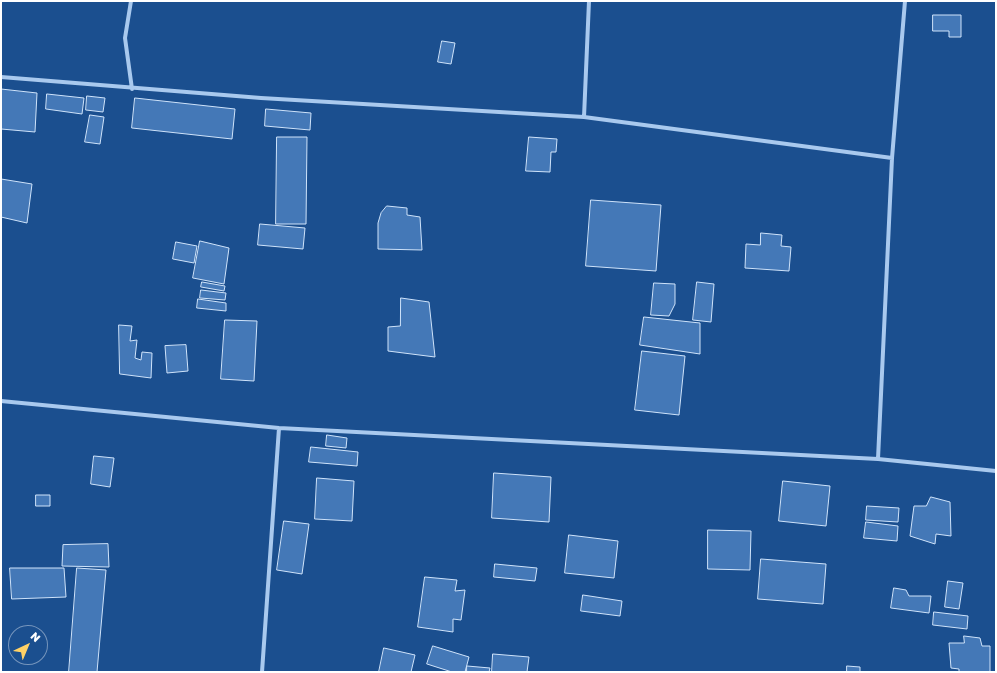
<!DOCTYPE html>
<html>
<head>
<meta charset="utf-8">
<style>
  body { margin:0 }
  #map { position:relative; width:997px; height:673px; overflow:hidden; background:#1b4f8f; font-family:"Golos Text",sans-serif }
  canvas { display:block }
  .frame { position:absolute; inset:0; border:2px solid #fff; pointer-events:none }
  .north { position:absolute; left:8px; top:625px; width:40px; height:40px; box-sizing:border-box; background:#1b4f8f; border:1px solid #7695bc; border-radius:50%; rotate:44deg; font-size:11px; font-weight:700; line-height:16px; text-align:center; color:#fff }
  .north::after { content:''; display:block; margin:auto; width:14px; height:18px; background:#ffd166; clip-path:polygon(50% 0,100% 100%,50% 72%,0 100%) }
</style>
</head>
<body>
<div id="map">
<canvas width="997" height="673"></canvas>
<div class="frame"></div>
<div class="north">N</div>
</div>
<script>
const g = document.querySelector('canvas').getContext('2d');
g.lineJoin = 'round';
function paint(path, color) {
  g.fillStyle = color;
  g.fill(path, 'evenodd');
}
function strokePath(path, color, width, dash) {
  g.strokeStyle = color;
  g.lineWidth = width;
  g.lineCap = dash ? 'butt' : 'round';
  g.setLineDash(dash || []);
  g.stroke(path);
}
const building = new Path2D(`
  M933 15H961V37H949V31H933Z
  M442 41 455 43 451 64 438 62Z
  M1 89 37 93 35 132 1 129Z
  M47 94 84 98 82 114 46 109Z
  M87 96 105 98 103 112 86 110Z
  M135 98 235 109 232 139 132 128Z
  M266 109 311 113 310 130 265 126Z
  M90 115 104 117 100 144 85 142Z
  M277 137H307L306 224H276Z
  M529 137 557 139 556 152H551L550 172 526 171Z
  M1 179 32 184 27 223 1 217Z
  M591 200 661 205 656 271 586 266Z
  M387 206 407 208V215L420 217 422 250 378 249V223L381 213Z
  M260 224 305 228 303 249 258 245Z
  M761 233 782 235 781 246 791 247 789 271 745 268 746 244 760 245Z
  M200 241 229 248 224 284 193 278Z
  M176 242 197 246 194 263 173 259Z
  M202 282 225 286 224 291 201 287Z
  M697 282 714 284 711 322 693 320Z
  M654 283 675 284V304L669 316 651 315Z
  M201 290 226 293 225 300 200 298Z
  M401 298 429 302 435 357 388 351V327L400 326Z
  M198 299 226 303V311L197 308Z
  M644 317 700 323V354L640 345Z
  M225 320 257 321 254 381 221 379Z
  M119 325 132 326 130 341 137 340 135 358 141 360 142 352 152 353 151 378 120 374Z
  M186 345 188 371 167 373 165 346Z
  M642 351 685 356 679 415 635 410Z
  M327 435 347 438 346 448 326 446Z
  M311 447 358 452 357 466 309 462Z
  M94 456 114 458 110 487 91 484Z
  M494 473 551 477 549 522 492 518Z
  M317 478 354 481 352 521 315 519Z
  M783 481 830 486 826 526 779 521Z
  M36 495H50V506H36Z
  M931 497 950 502 951 536 936 534 935 544 910 536 914 506H926Z
  M867 506 899 508 898 522 866 520Z
  M284 521 309 524 302 574 277 570Z
  M866 522 898 526 897 541 864 538Z
  M708 530 751 531 750 570 708 569Z
  M569 535 618 541 614 578 565 573Z
  M108 544 109 567 62 566 63 545Z
  M761 559 826 564 823 604 758 599Z
  M495 564 537 568 535 581 494 577Z
  M10 568H64L66 597 12 599Z
  M77 568 106 570 97 672H69Z
  M425 577 457 580 455 591 465 590 461 620 453 619V632L418 627Z
  M948 581 963 583 959 609 945 607Z
  M894 588 906 590 909 596H931L929 613 891 608Z
  M583 595 622 601 620 616 581 611Z
  M934 612 968 616 967 629 933 625Z
  M964 636 980 638 982 646H990V672H959V669L951 668 949 643H964Z
  M433 646 469 657 465 672H452L427 664Z
  M384 648 415 655 411 672H379Z
  M493 654 529 657 527 672H492Z
  M467 666 490 668 489 672H467Z
  M847 666 860 667V672H847Z`);
paint(building, '#4478b7');
strokePath(building, '#cfe3fa', 1);
strokePath(new Path2D(`
  M131 1 125 38 132 89
  M1 77 261 98 584 117 892 158
  M584 117 589 1
  M1 401 279 428 878 459 996 471
  M878 459 892 158 905 1
  M262 672 279 428`), '#a9c9ee', 4);
</script>
</body>
</html>
